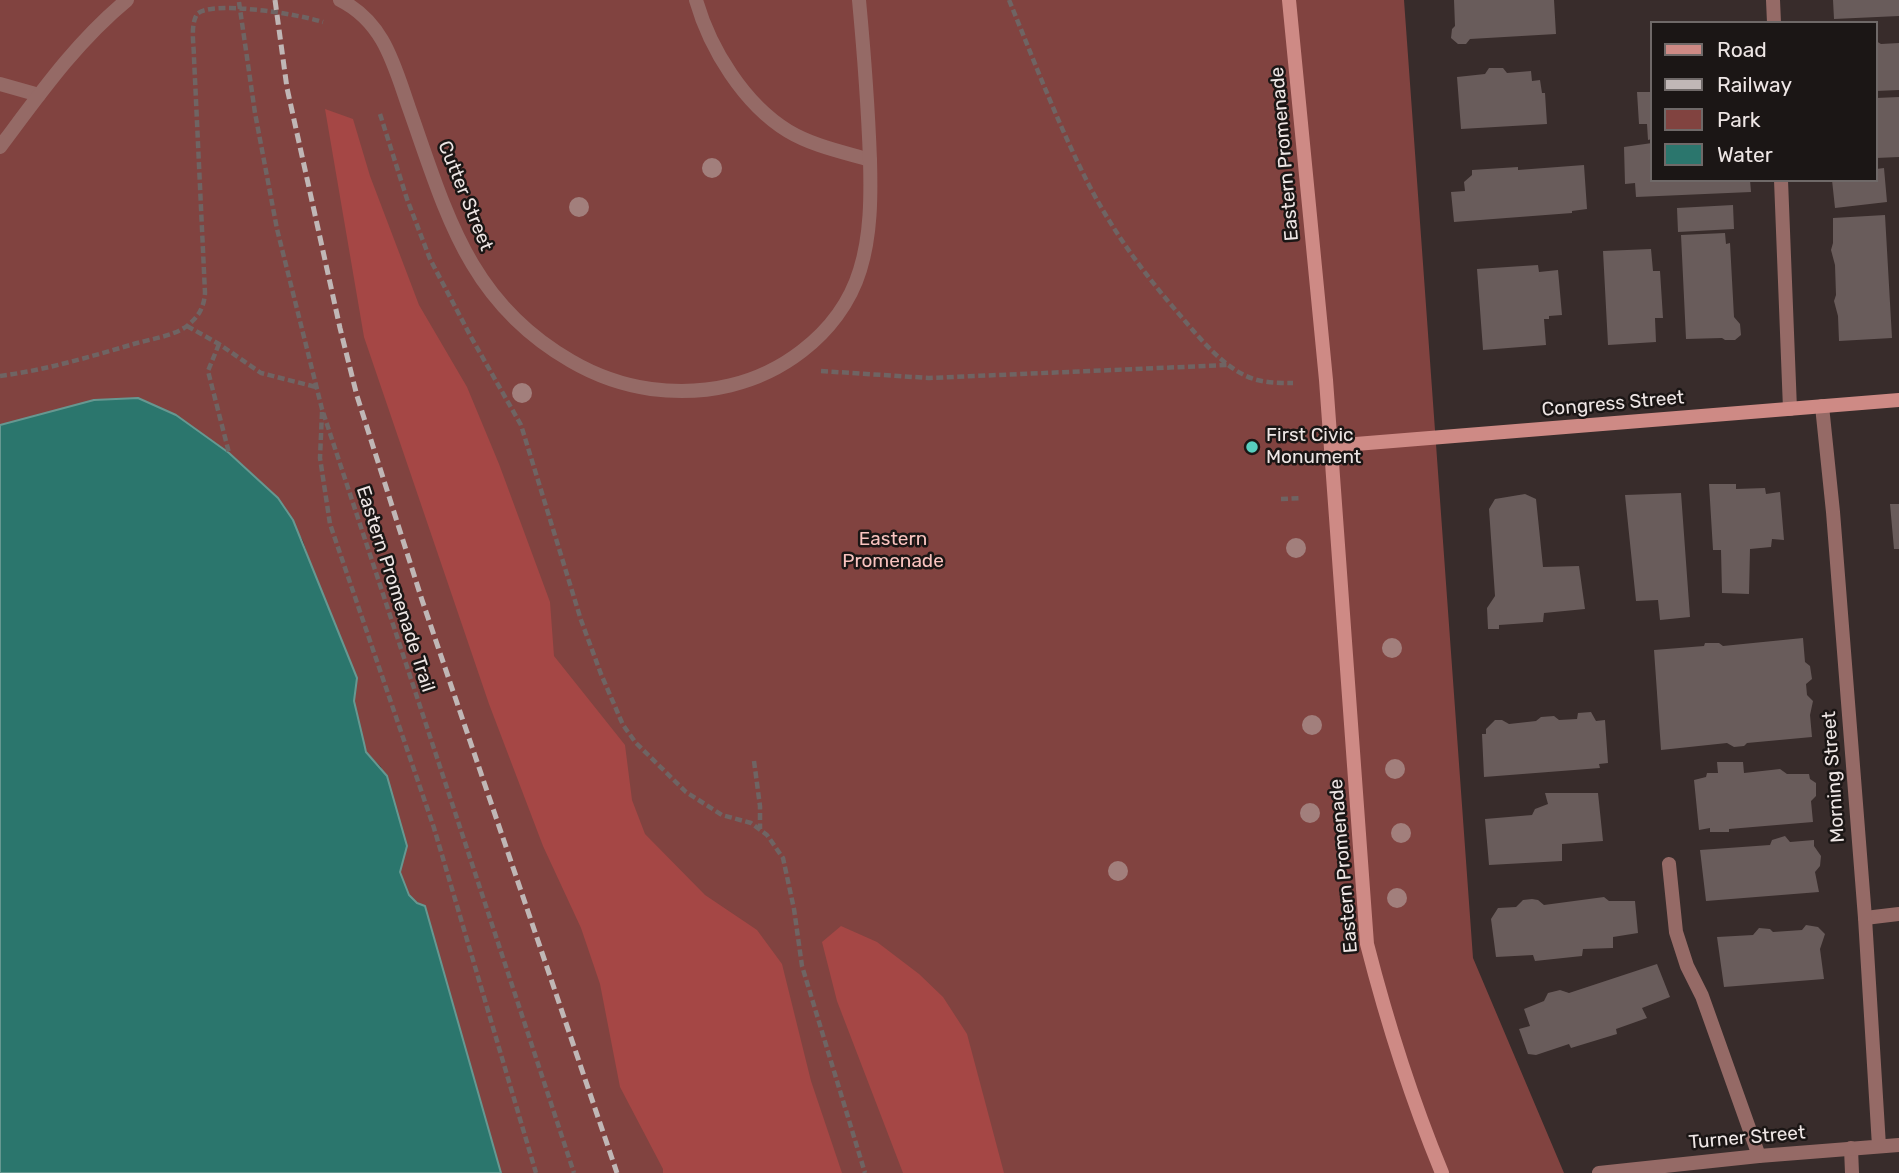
<!DOCTYPE html>
<html>
<head>
<meta charset="utf-8">
<style>
  body { margin:0 }
  #map { position:relative; width:1899px; height:1173px; overflow:hidden; background:#382c2b; font-family:Rubik,sans-serif }
  canvas { display:block }
  .legend { position:absolute; left:1650px; top:21px; width:228px; height:161px; box-sizing:border-box; background:#1b1615; border:2px solid #6f6968; margin:0; padding:9px 12px; list-style:none; font-size:21px; color:#eee6e5 }
  .legend li { display:flex; align-items:center; gap:14px; height:35px }
  .legend b { width:35px; border:2px solid #6f6968 }
</style>
</head>
<body>
<div id="map">
<canvas width="1899" height="1173"></canvas>
<ul class="legend">
<li><b style="height:9px;background:#ce8a85"></b>Road</li>
<li><b style="height:9px;background:#c0b7b6"></b>Railway</li>
<li><b style="height:19px;background:#814340"></b>Park</li>
<li><b style="height:19px;background:#2b766d"></b>Water</li>
</ul>
</div>
<script>
const g = document.querySelector('canvas').getContext('2d');
g.lineJoin = 'round';
function paint(path, color) {
  g.fillStyle = color;
  g.fill(path, 'evenodd');
}
function strokePath(path, color, width, dash) {
  g.strokeStyle = color;
  g.lineWidth = width;
  g.lineCap = dash ? 'butt' : 'round';
  g.setLineDash(dash || []);
  g.stroke(path);
}
function drawText(font, color, halo, rows, align = 'center') {
  g.font = font + ' Rubik,sans-serif';
  g.lineWidth = 5;
  g.setLineDash([]);
  g.textBaseline = 'middle';
  g.strokeStyle = halo;
  g.fillStyle = color;
  for (const [text, x, y, turn = 0] of rows) {
    g.save();
    g.translate(x, y);
    g.rotate((+turn || 0) * Math.PI / 180);
    g.textAlign = isNaN(turn) ? turn : align;
    if (halo) g.strokeText(text, 0, 0);
    g.fillText(text, 0, 0);
    g.restore();
  }
}
paint(new Path2D(`
  M0 0H1404L1473 958 1564 1173H501L457 1024 417 903 408 895 400 872 403 856 381 767 366 752 360 732 354 701 357 678 314 574 303 541 278 498 241 463 210 439 176 415 138 398 0 425Z`), '#814340');
paint(new Path2D(`
  M325 109 353 119 370 176 419 305 467 387 499 464 550 602 554 656 625 745 632 800 645 834 705 895 757 930 782 964 811 1081 842 1173H663V1169L620 1087 600 984 581 928 543 846 489 704 364 337Z
  M841 926 877 942 919 974 943 997 967 1034 1004 1173H903L837 1001 822 942Z`), '#a54745');
const water = new Path2D(`
  M138 398 176 415 229 453 278 498 293 520 357 678 354 701 364 743 366 752 387 776 407 846 400 872 409 895 417 903 425 906 501 1173H0V425L94 400Z`);
paint(water, '#2b766d');
strokePath(water, '#669891', 2);
paint(new Path2D(`
  M1454 0H1554L1556 34 1470 39 1466 44H1458L1451 38 1452 29 1455 26Z
  M1833 0H1899V16L1834 19Z
  M1876 41 1881 44 1899 43V90L1876 91Z
  M1489 68H1503L1507 73 1531 71 1532 81 1540 80 1542 93H1545L1547 124 1461 129 1457 77 1485 74Z
  M1637 92H1652V139L1648 140 1647 124H1639Z
  M1899 97V157L1876 158V98Z
  M1652 143V180H1750L1751 192 1636 197 1635 183 1625 184 1624 147Z
  M1584 165 1587 209 1572 211V213L1454 222 1451 192 1465 191 1464 182 1472 175V170L1518 167V170Z
  M1884 168 1887 202 1835 208 1832 180H1876V169Z
  M1733 205 1734 229 1678 232 1677 208Z
  M1885 215 1892 338 1839 341 1838 316 1834 301 1836 295 1835 265 1831 250 1833 243V218Z
  M1725 233 1726 244 1730 243 1734 317 1740 324 1741 335 1735 340H1725L1722 338 1686 339 1681 235Z
  M1651 249 1653 271H1660L1663 318H1655L1656 342 1608 345 1603 251Z
  M1538 265 1539 272 1558 270 1562 315 1549 316V319H1544L1546 345 1483 350 1477 269Z
  M1709 484H1736V489L1765 488 1766 494 1780 492 1784 540 1772 539 1771 547 1750 549 1749 594 1722 593 1721 550H1713Z
  M1681 493 1690 617 1660 620 1658 600 1636 601 1625 495Z
  M1525 494 1536 499 1543 567 1579 566 1585 609 1544 613 1543 622 1499 625V629H1488L1487 608 1495 596 1489 509 1495 499Z
  M1890 504H1899V549H1894Z
  M1803 638 1805 662 1810 666 1812 679 1806 684 1807 695 1813 701 1810 715 1812 737 1747 743 1744 746 1734 747 1727 743 1661 750 1654 650 1704 646 1705 643H1719L1723 646Z
  M1591 712 1596 721 1605 720 1608 763 1599 764 1600 768 1484 777 1482 734H1486V729L1495 720H1502L1509 724 1536 721 1541 717 1554 716 1559 720 1577 719 1578 713Z
  M1717 762H1743L1744 773 1780 769 1787 774H1809L1810 779 1816 783V796L1811 801 1813 822 1729 829V832H1710V828L1699 830 1694 780 1706 777 1707 773H1718Z
  M1545 793H1598L1603 841 1562 844V861L1489 865 1485 819 1532 815 1535 809 1548 804Z
  M1785 836 1790 842 1814 840V846L1821 856 1820 866 1815 872 1819 892 1706 901 1700 850 1770 845 1772 840Z
  M1604 897 1609 901H1635L1638 933 1613 937V948L1583 949 1582 956 1535 961 1533 955 1496 957 1491 919 1498 908 1516 907 1523 900 1532 899 1538 900 1544 905Z
  M1806 925 1818 927 1825 934 1820 949 1824 979 1724 987 1717 937 1753 935 1759 928 1770 929 1773 932 1802 930Z
  M1657 964 1670 997 1642 1008 1647 1018 1616 1029 1617 1034 1571 1048 1569 1044 1536 1055 1528 1054 1519 1029 1530 1026 1524 1009 1544 1001 1548 993 1560 990 1569 993Z`), '#695c5b');
strokePath(new Path2D(`
  M1009 0C1035 63 1059 127 1090 187 1114 233 1145 275 1179 314 1198 336 1219 363 1246 376 1261 383 1276 383 1293 383
  M239 2 255 113 277 229 322 409 574 1173
  M380 114 407 199 430 259 471 337 521 425 581 620 601 674 623 725 636 743 686 792 722 815 751 823 767 835 783 858 794 909 802 966 865 1173
  M187 326 219 344 261 373 316 387
  M219 344 208 371 229 453
  M821 371 929 378 1228 365
  M0 376C46 370 93 356 137 343 152 339 171 336 184 328 197 319 204 309 205 293L194 58C194 45 190 26 197 14 212 0 298 14 323 22
  M322 412 320 458 330 524 434 828 536 1173
  M1281 499 1302 498
  M754 761 760 806V829`), '#6f6463', 4.5, [7, 3.5]);
strokePath(new Path2D(`
  M696 0C710 49 744 104 788 131 813 146 843 152 870 160
  M0 84 39 95
  M1669 864 1676 932 1687 966 1702 996 1759 1156
  M1865 918 1899 914
  M1851 1148 1852 1173`), '#956a66', 14);
strokePath(new Path2D(`
  M340 0C384 22 394 65 409 108 446 212 468 302 571 361 595 375 623 385 651 389 705 396 758 385 802 351 828 331 850 303 860 270 871 235 871 196 870 160 868 106 864 53 859 0
  M1773 0 1774 23
  M0 147C39 95 76 42 127 0
  M1781 180 1790 409
  M1822 406 1833 512 1865 918 1879 1146
  M1599 1173 1759 1156 1899 1145`), '#956a66', 14);
strokePath(new Path2D(`
  M1289 0 1326 380 1367 944C1387 1022 1411 1098 1442 1173
  M1331 446 1899 400`), '#ce8a85', 14);
strokePath(new Path2D(`
  M275 0 287 88 340 328 357 396 422 600 617 1173`), '#c0b7b6', 5, [10, 5]);
g.fillStyle = '#a27f7c';
for (const [x, y] of [
  [712,168],
  [579,207],
  [522,393],
  [1296,548],
  [1392,648],
  [1312,725],
  [1395,769],
  [1310,813],
  [1401,833],
  [1118,871],
  [1397,898]
]) {
  g.beginPath();
  g.arc(x, y, 10, 0, 2 * Math.PI);
  g.fill();
}
for (const [x, y, r, color] of [
  [1252,447,7,"#58cebf"]
]) {
  const dot = new Path2D();
  dot.arc(x, y, r, 0, 2 * Math.PI);
  g.fillStyle = color;
  g.fill(dot);
  strokePath(dot, '#1b1615', 2.5);
}
drawText('19px', '#eee6e5', '#1b1615', [
  ["Eastern Promenade",1285,154,-95],
  ["Cutter Street",465,196,68],
  ["Congress Street",1613,404,-5],
  ["Eastern Promenade Trail",395,589,72],
  ["Morning Street",1834,777,-94],
  ["Eastern Promenade",1344,866,-95],
  ["Turner Street",1747,1138,-5]
]);
drawText('19px', '#eee6e5', '#1b1615', [
  ["First Civic",1266,436],
  ["Monument",1266,458]
], 'left');
drawText('19px', '#f9c3bf', '#1b1615', [
  ["Eastern",893,540],
  ["Promenade",893,562]
]);
</script>
</body>
</html>
